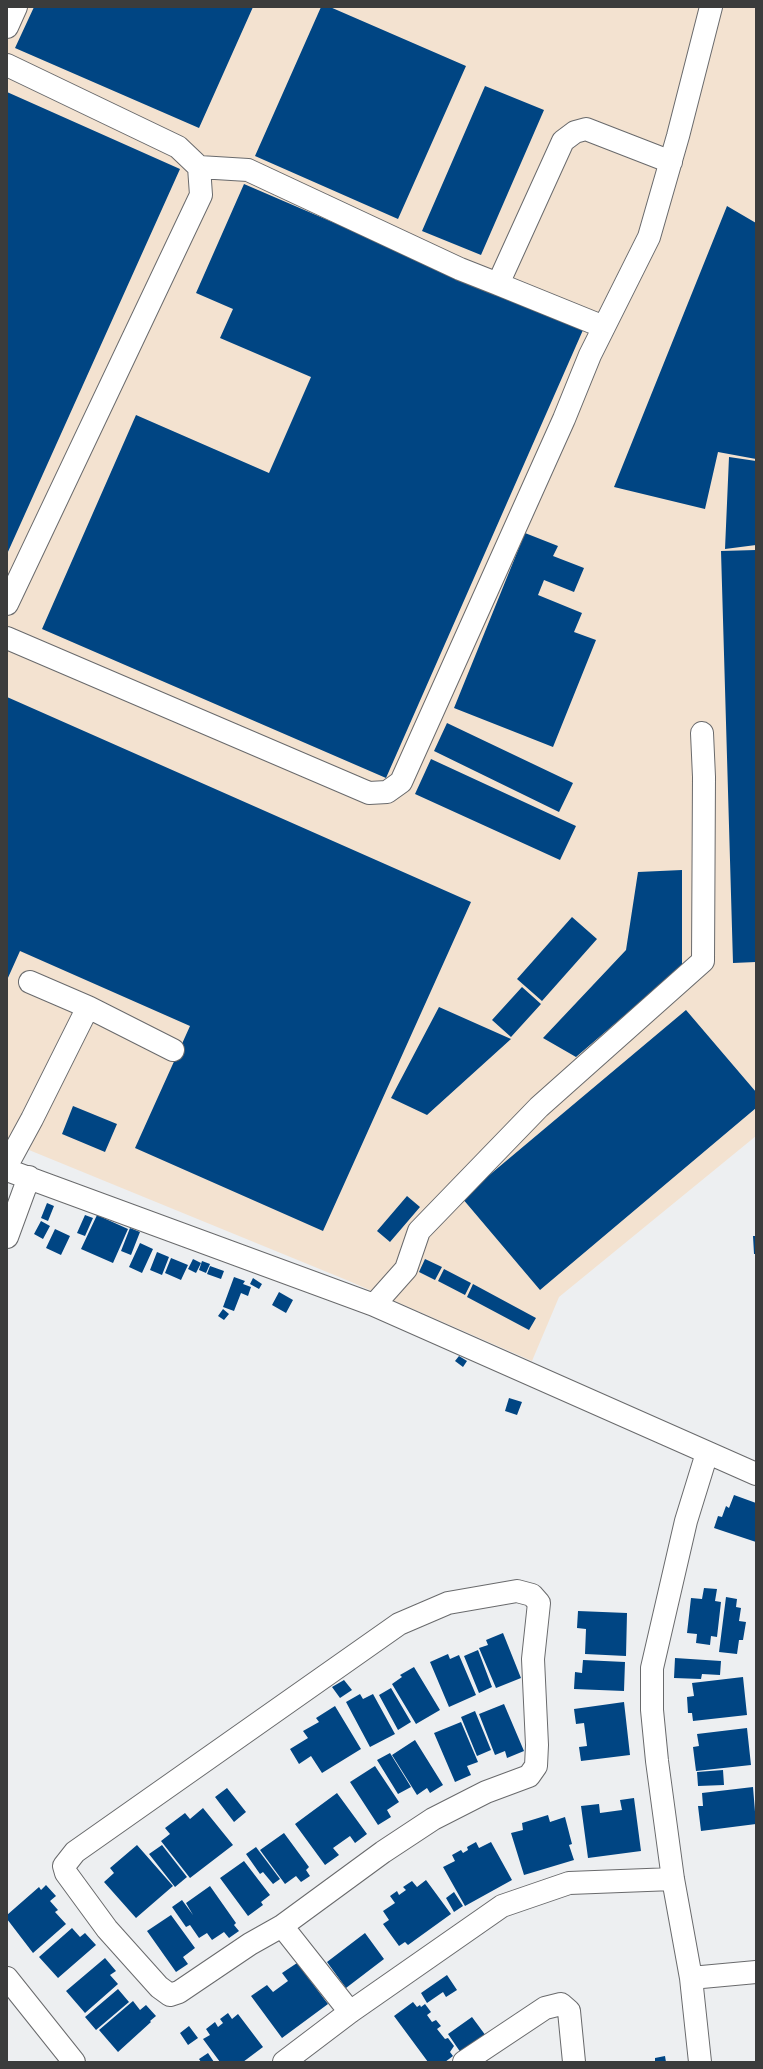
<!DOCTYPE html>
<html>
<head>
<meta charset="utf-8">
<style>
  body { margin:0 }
  #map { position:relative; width:763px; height:2069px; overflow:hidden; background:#edeff1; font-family:Signika,sans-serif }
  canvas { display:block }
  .frame { position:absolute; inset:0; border:8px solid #3b3c3c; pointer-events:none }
</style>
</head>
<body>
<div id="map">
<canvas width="763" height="2069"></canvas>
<div class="frame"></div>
</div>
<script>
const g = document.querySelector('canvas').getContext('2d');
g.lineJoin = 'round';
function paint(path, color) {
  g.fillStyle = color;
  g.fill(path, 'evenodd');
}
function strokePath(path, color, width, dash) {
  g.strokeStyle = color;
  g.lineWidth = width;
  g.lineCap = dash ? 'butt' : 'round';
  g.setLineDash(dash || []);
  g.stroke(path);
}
paint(new Path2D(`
  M7 7H756V1136L559 1297 532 1361 349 1281 7 1141Z`), '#f3e2d0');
paint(new Path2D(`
  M34 7H253L199 128 15 48Z
  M321 7H330L466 66 398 219 255 156Z
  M485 86 544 110 481 255 422 231Z
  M7 92 180 169 7 554Z
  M244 184 583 330 386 778 42 629 136 415 269 473 311 377 220 338 233 309 196 293Z
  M727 206 756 223V459L718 452 705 509 614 487Z
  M729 457 756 461V545L725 549Z
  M525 533 558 546 553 556 584 568 574 592 544 580 538 595 582 613 574 632 596 640 553 747 454 708Z
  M756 550V962L733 963 721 551Z
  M7 697 471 902 323 1231 135 1148 190 1026 20 951 7 980Z
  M447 723 573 783 559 812 434 751Z
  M431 759 576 826 560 860 415 794Z
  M682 870V966L576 1057 543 1038 626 950 638 872Z
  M572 917 597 939 542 1001 517 979Z
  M522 987 541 1004 511 1037 492 1020Z
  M439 1007 511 1039 427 1115 391 1098Z
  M686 1010 756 1092V1108L540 1290 462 1198Z
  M73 1106 117 1124 105 1152 62 1134Z
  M407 1196 420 1207 390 1242 377 1231Z
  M47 1203 54 1206 48 1221 41 1218Z
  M85 1215 93 1218 85 1236 77 1233Z
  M97 1215 128 1229 113 1263 81 1249Z
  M41 1221 50 1226 43 1239 34 1234Z
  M130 1228 140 1232 131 1255 121 1251Z
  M55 1229 70 1236 61 1255 46 1248Z
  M753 1236H756V1254H754Z
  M140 1243 153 1249 142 1273 129 1267Z
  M157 1252 169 1257 162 1275 150 1270Z
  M171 1258 188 1265 181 1280 165 1273Z
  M193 1259 201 1263 196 1273 188 1269Z
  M425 1259 442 1267 435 1280 419 1272Z
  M202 1261 210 1264 206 1273 199 1270Z
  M210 1266 224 1271 221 1279 207 1274Z
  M444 1269 471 1283 465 1295 438 1281Z
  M234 1277 245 1281 243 1284 251 1287 248 1296 241 1293 234 1311 223 1307Z
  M253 1278 262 1284 259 1289 250 1284Z
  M473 1284 536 1318 529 1330 467 1297Z
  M279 1292 293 1300 286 1313 272 1305Z
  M223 1309 229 1314 224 1320 218 1316Z
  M459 1356 467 1361 463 1367 455 1361Z
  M509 1398 522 1402 517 1415 505 1411Z
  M734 1495 756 1503V1542L714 1528 718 1516 722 1517 726 1506 729 1508Z
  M704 1588 717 1589 715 1601 721 1602 717 1637 711 1636 710 1645 696 1643 697 1634 687 1633 691 1598 702 1599Z
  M726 1597 737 1599 736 1607 741 1608 739 1621 746 1622 743 1640H739L737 1654 719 1652Z
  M578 1611 627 1613 626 1656 585 1654 586 1629 577 1628Z
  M503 1633 521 1678 496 1688 479 1648 488 1645 486 1640Z
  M478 1650 492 1687 479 1693 464 1656Z
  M448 1654 450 1659 459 1655 476 1695 449 1707 430 1662Z
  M675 1658 721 1661 720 1675 702 1674 701 1679 674 1678Z
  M583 1660 625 1662 624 1691 574 1689 575 1672 582 1673Z
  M414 1667 440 1710 416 1724 392 1684 402 1677 400 1675Z
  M743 1677 747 1715 693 1721 692 1713H688L687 1697 694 1696 692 1683Z
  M344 1680 352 1690 340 1698 332 1687Z
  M391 1688 411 1722 398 1730 379 1695Z
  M360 1694 363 1699 373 1694 395 1734 370 1747 346 1702Z
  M624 1702 630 1755 581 1761 579 1747 587 1746 584 1723 576 1724 574 1709Z
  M504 1704 524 1751 507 1758 505 1751 495 1755 479 1714Z
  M335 1706 361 1749 322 1773 311 1756 299 1764 290 1749 308 1738 303 1731 319 1722 316 1718Z
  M475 1711 491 1750 477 1756 461 1717Z
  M461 1722 478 1762 467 1766 471 1775 455 1782 434 1733Z
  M747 1728 751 1765 696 1771 693 1747 699 1746 697 1734Z
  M415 1740 443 1785 430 1793 427 1788 417 1795 392 1755Z
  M390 1753 411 1787 398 1794 377 1760Z
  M375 1766 399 1802 387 1810 391 1817 378 1825 350 1782Z
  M723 1770 724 1785 698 1786 697 1772Z
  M753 1787 756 1824 701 1831 698 1806H703L702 1793Z
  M227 1788 246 1812 234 1822 215 1797Z
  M337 1793 367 1834 355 1843 350 1836 333 1848 339 1855 325 1865 295 1824Z
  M634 1798 641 1851 588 1858 581 1806 599 1804 600 1813 622 1810 620 1800Z
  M203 1808 233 1845 190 1878 161 1841 170 1834 165 1828 185 1813 190 1819Z
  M548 1815 550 1822 565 1817 572 1844 569 1845 574 1860 524 1875 511 1833 523 1830 522 1823Z
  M284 1833 309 1867 306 1870 310 1876 301 1882 296 1876 285 1884 260 1850Z
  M476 1842 479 1848 491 1842 512 1880 465 1906 443 1867 455 1861 452 1855 461 1850 463 1853 468 1850 467 1847Z
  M137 1845 173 1886 136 1918 104 1882 114 1873 110 1868Z
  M162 1845 187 1877 175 1887 149 1854Z
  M256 1847 280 1879 273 1884 263 1872 260 1874 246 1854Z
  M244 1861 270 1895 261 1902 263 1905 248 1916 220 1878Z
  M426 1880 451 1914 408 1945 405 1942 399 1946 383 1924 389 1920 383 1911 395 1903 390 1896 397 1891 399 1895 406 1890 403 1887 412 1881 417 1887Z
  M46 1885 56 1896 50 1901 58 1910 55 1912 66 1924 33 1953 7 1919V1915L39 1887 41 1890Z
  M210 1886 236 1923 234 1925 239 1931 229 1938 224 1932 212 1940 207 1933 199 1938 190 1925 186 1927 172 1907 182 1900 193 1915 186 1903Z
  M454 1892 463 1906 454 1912 446 1898Z
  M171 1915 195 1948 183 1957 188 1964 176 1972 147 1931Z
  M72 1928 80 1937 85 1933 96 1945 58 1978 39 1957Z
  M365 1933 384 1959 346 1988 327 1962Z
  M105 1958 116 1971 110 1975 118 1984 85 2013 66 1991Z
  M297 1963 328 2004 282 2038 251 1996 267 1985 273 1992 288 1981 282 1973Z
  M447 1975 457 1990 446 1997 443 1992 427 2003 421 1993Z
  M118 1989 129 2002 96 2030 85 2017Z
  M133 2001 140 2010 146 2005 156 2016 150 2021 151 2022 118 2052 99 2030Z
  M413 2002 417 2007 420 2005 421 2007 425 2004 431 2012 427 2015 432 2022 436 2020 441 2026 437 2029 445 2039 448 2038 454 2046 450 2052 453 2056 445 2062H428L394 2016Z
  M228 2013 232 2019 238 2014 263 2047 243 2062H220L203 2039 210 2035 206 2029 215 2022 218 2027 223 2023 220 2019Z
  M472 2017 486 2036 461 2053 448 2034Z
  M189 2026 198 2038 188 2045 180 2033Z
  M208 2053 214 2062H201L199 2059Z
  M665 2056 666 2062H655V2058Z`), '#004583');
const minor = new Path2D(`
  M7 27 16 7
  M7 65 178 147 199 167 201 195 7 604
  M199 167 248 170 460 269 498 284 563 141 575 132 586 129 671 162
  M498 284 604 327
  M7 638 369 793 387 792 401 782 564 419 590 355 649 237 678 136 711 7
  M30 982 88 1007 173 1050
  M7 1165 32 1119 88 1007
  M7 1170 374 1305 756 1474
  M7 1237 29 1177
  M374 1305 406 1269 419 1231 539 1107 703 961 704 777 702 733
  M517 1591 532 1595 539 1603 533 1659 537 1745 536 1766 529 1776 486 1792 433 1819 383 1852 282 1926 250 1944 179 1992 170 1995 159 1987 107 1929 66 1873 64 1866 75 1852 399 1624 448 1603Z
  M282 1926 350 2012
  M7 1978 74 2062
  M691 1978 756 1972
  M284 2062 350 2012 502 1906 569 1883 673 1879
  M464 2062 545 2008 561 2004 569 2011 574 2062
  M700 2062 691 1978 673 1879 657 1761 652 1710V1668L686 1521 707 1453`);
strokePath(minor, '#696a6c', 24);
strokePath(minor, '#fff', 22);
</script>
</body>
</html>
